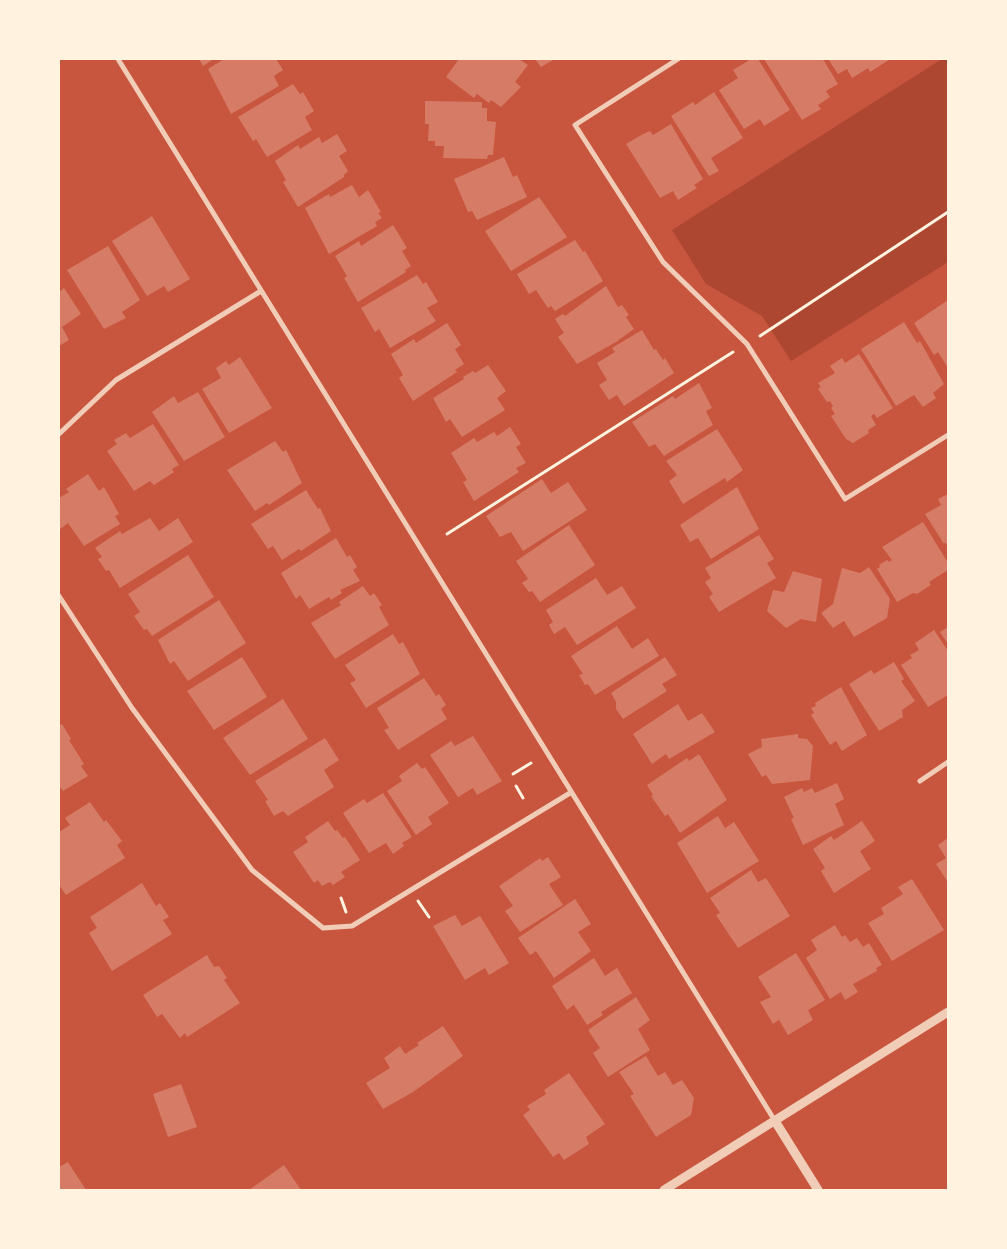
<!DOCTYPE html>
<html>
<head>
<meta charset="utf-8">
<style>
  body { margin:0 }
  #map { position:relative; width:1007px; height:1249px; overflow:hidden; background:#c8553d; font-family:Barlow,sans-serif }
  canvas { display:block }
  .frame { position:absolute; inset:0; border:60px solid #fff3e0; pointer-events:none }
</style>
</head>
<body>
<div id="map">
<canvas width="1007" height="1249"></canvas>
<div class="frame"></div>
</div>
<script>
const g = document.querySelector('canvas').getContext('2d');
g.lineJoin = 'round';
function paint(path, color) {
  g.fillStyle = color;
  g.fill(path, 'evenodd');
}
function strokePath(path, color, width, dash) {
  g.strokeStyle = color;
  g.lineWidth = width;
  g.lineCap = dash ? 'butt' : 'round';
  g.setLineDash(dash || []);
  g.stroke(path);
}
paint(new Path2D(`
  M942 59H948V262L791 361 762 316 706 284 672 230Z`), '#ae4732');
paint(new Path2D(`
  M199 59H214L203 66Z
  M224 59H276L283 70 274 76 279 86 231 114 208 69Z
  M459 59H519L528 65 515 82 521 87 501 107 491 100 489 103 477 94 474 98 446 77Z
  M535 59H555L541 67Z
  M751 59H758L790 110 764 126 760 119 744 129 719 90 738 78 733 70Z
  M764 59H823L838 84 826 91 830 97 818 105 821 109 802 120Z
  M828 59H888L889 60 870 72 868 68 852 78 847 69 838 74Z
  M293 84 300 94 303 92 314 111 305 117 312 130 267 157 256 139 253 141 238 117Z
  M714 92 743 138 711 158 719 171 709 176 671 116 693 102 695 105Z
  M425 101 482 102V108H487V121L496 122 493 155H488L487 159 443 158 444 146H435V141H428L429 124H425Z
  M671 124 703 179 694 185 697 188 678 200 673 191 660 198 626 144 643 134 650 131 653 135Z
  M337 134 347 151 339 156 348 171 344 175V177L298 207 283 182 286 180 275 161 298 145 300 149 319 137 322 143Z
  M504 157 513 177 517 175 527 197 477 220 472 211 468 212 454 179Z
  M352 185 359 197 368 190 381 212 378 213 382 218 375 222 377 226 329 254 305 208 329 194 330 197Z
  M539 197 567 237 511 271 485 231Z
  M152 216 190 279 168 292 164 286 147 296 112 241Z
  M393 225 407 248 402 251 411 266 405 270 406 272 358 302 344 278 347 276 335 256 359 241 361 246Z
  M575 240 583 252 585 251 603 281 555 311 551 306 548 308 536 290 529 294 517 274Z
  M108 246 140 300 122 312 126 318 104 329 67 270Z
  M417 275 423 284 426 282 438 302 427 308 436 321 390 348 379 329 375 332 361 308Z
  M606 286 618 307 622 305 629 315 626 317 634 329 616 342 577 364 558 337 564 333 555 319 563 314 565 316Z
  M64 288 81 314 62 327 69 340 59 346V292Z
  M948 300V368L938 352 934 355 914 323Z
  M904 322 917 343 920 341 944 384 933 393 936 398 923 407 914 395 896 406 861 349Z
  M447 323 461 345 455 349 464 364 455 370 457 372 413 401 399 378 403 375 391 354 414 339 416 343Z
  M642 330 654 350 656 349 663 360 665 358 674 373 624 406 617 395 609 400 599 385 607 380 597 363 615 352 612 348Z
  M859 354 893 408 877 418 874 414 871 416 876 425 868 430 869 433 853 443 846 439 831 416 835 414 831 408 833 406 830 401 827 402 818 389 821 387 818 383 835 373 830 366 842 358 845 363Z
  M240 357 272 408 229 433 202 389 221 378 216 368 226 361 229 365Z
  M488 365 506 391 497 398 505 410 462 437 450 419 446 422 433 398 464 379 463 377 473 371 475 373Z
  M699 383 712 408 706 411 713 425 664 456 655 444 649 447 632 422 673 396 675 399Z
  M198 392 225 437 184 461 152 412 174 396 178 403Z
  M153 424 179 465 172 469 174 472 154 485 150 481 134 491 107 451 117 444 114 440 126 433 130 438Z
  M510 427 521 444 516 447 526 463 516 468 519 472 474 501 463 482 467 480 451 453 474 438 477 442 494 432 497 436Z
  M717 429 743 470 727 482 725 478 683 504 669 481 677 475 666 461Z
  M275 441 283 452 286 450 302 483 269 505 267 503 255 511 227 470Z
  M88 474 99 491 104 487 119 514 115 516 120 524 84 546 68 523 60 529 59 527V498L69 492 66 489Z
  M542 479 551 493 568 482 587 510 523 551 511 532 500 537 486 516Z
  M737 487 759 529 711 559 698 538 690 542 680 525Z
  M306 490 318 509 320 508 331 531 301 551 299 549 282 560 273 546 268 549 251 524Z
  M948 494V547L945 542 944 544 925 514 941 505 938 499Z
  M150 518 159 531 178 518 193 542 120 588 109 570 106 571 98 559 102 557 95 548 120 531 122 534Z
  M923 522 948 563V570L929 582 931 585 917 594 913 593 897 602 877 569 880 567 879 565 887 560 889 562 892 560 882 547Z
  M569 525 595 565 540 602 532 591 529 592 522 583 528 579 516 561Z
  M759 535 774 559 767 563 776 578 719 612 709 597 713 594 705 582 711 578 705 568Z
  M336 538 347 557 350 555 357 567 353 570 360 581 340 590 342 593 331 600 329 597 309 609 300 595 296 599 281 573Z
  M188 555 214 597 152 636 147 629 144 630 134 616 140 612 128 594Z
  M869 567 890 599 887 618 854 637 844 621 833 628 821 613 833 604 842 568 860 573Z
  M793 571 822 579 816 622 801 619 786 628 767 611 773 590 784 592Z
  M596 578 607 595 622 586 636 608 577 645 565 627 554 634 549 625 553 622 546 610Z
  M363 586 370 596 374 593 382 605 379 607 389 625 335 659 311 623 341 605 339 602Z
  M219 600 246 643 188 681 174 661 170 664 158 640Z
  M617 626 632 649 648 638 659 656 595 695 588 684 585 685 579 675 583 674 571 656Z
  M948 627V644L940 632Z
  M934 630 948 651V695L928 707 901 665 912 658 910 655 919 650 915 643Z
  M393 634 399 644 403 642 420 674 366 708 350 683 356 680 345 665Z
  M242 657 267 697 214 730 187 691Z
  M665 657 677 675 662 684 667 691 623 719 616 709V702L611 693Z
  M894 662 904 679 901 681 915 701 902 710 903 717 879 731 849 684 871 670 874 674Z
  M424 678 436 696 439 694 446 705 441 709 447 719 398 750 384 730 389 728 377 708Z
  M841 687 867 735 842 751 836 741 830 745 811 715 814 713 811 708 816 706 815 703Z
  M283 699 308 739 250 775 223 738Z
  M678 704 688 721 702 713 715 732 669 759 666 754 652 764 633 734Z
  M62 724 71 739 69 740 84 764 81 766 88 776 63 791 61 788 59 789V726Z
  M798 734V738L807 739 813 746 810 780 772 784 766 775 762 777 748 754 762 747 761 739Z
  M473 736 502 781 477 795 473 788 458 797 430 755 451 741 455 746Z
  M325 738 339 760 324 770 334 787 288 816 283 811 274 816 265 801 268 800 255 781Z
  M699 754 727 800 680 833 668 814 665 816 651 796 653 795 647 785 687 758 689 761Z
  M417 763 422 769 425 767 449 803 428 817 432 824 416 835 387 791 402 781 399 776Z
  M837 783 844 799 835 804 844 825 803 845 791 819 794 818 784 797 802 788 804 792 812 788 815 793Z
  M383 793 412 837 402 843 404 846 393 854 386 843 369 853 343 813 364 799 367 803Z
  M90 802 104 822 106 820 122 841 117 845 125 858 66 895 59 885V832L70 825 65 818Z
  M718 816 725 828 734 822 759 861 707 893 677 843Z
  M328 821 335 831 337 830 343 838 345 837 360 860 341 872 345 877 333 885 330 882 322 886 318 880 314 883 293 852 308 842 305 837Z
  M862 821 875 841 860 851 871 869 834 893 821 871 825 868 813 849 831 836 834 840Z
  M948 838V880L947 881 936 864 946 858 938 845Z
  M548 857 561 877 549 884 563 905 520 932 505 911 513 906 499 886 540 858 542 861Z
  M751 870 758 882 766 878 790 916 738 948 716 915 720 913 710 898Z
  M912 879 944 930 892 961 868 923 884 914 881 908 903 894 898 887Z
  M142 883 156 906 160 903 169 917 163 920 172 934 112 971 89 933 97 928 90 917Z
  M575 899 591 924 578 932 591 951 554 978 536 951 530 955 518 938Z
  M455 915 462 926 480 916 509 963 489 975 485 968 465 980 433 926Z
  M835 925 842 937 845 935 850 942 857 938 863 947 869 943 882 965 876 968 877 971 853 984 858 992 845 1000 841 992 830 999 806 958 817 950 811 940Z
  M796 953 825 1000 808 1010 813 1020 788 1035 779 1020 773 1024 760 1002 771 997 758 977Z
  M207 955 214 967 219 966 227 978 224 980 240 1003 187 1037 185 1033 180 1038 162 1014 157 1017 143 995Z
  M594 958 605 976 617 968 632 993 601 1012 603 1015 587 1025 574 1005 567 1010 552 986Z
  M636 997 650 1020 638 1029 650 1050 608 1077 593 1053 600 1048 588 1030Z
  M443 1026 463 1056 413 1092 383 1109 366 1083 390 1068 384 1058 400 1046 405 1054 419 1045 417 1043Z
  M646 1056 658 1076 665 1072 673 1085 682 1080 694 1098 691 1115 656 1137 630 1096 634 1094 619 1072Z
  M569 1073 605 1124 586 1137 589 1144 564 1160 559 1153 553 1157 523 1115 530 1110 527 1106 546 1094 544 1090Z
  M181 1084 197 1127 168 1137 153 1094Z
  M68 1162 86 1190H59V1167Z
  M284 1165 301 1190H249Z`), '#d67c66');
strokePath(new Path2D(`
  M760 336 948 212
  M447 534 733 352
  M513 774 531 763
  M516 786 523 798
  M341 898 346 912
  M418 901 429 917`), '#fff3e0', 3);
strokePath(new Path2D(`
  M118 59 775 1121
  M678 59 575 125 663 262 747 344 845 499 948 435
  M59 434 116 380 261 291
  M59 596 132 708 252 870 323 928 352 926 570 793
  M920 781 948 762`), '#f1ccb7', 5);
strokePath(new Path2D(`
  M775 1121 818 1190
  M664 1190 948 1012`), '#f1ccb7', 9);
</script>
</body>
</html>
